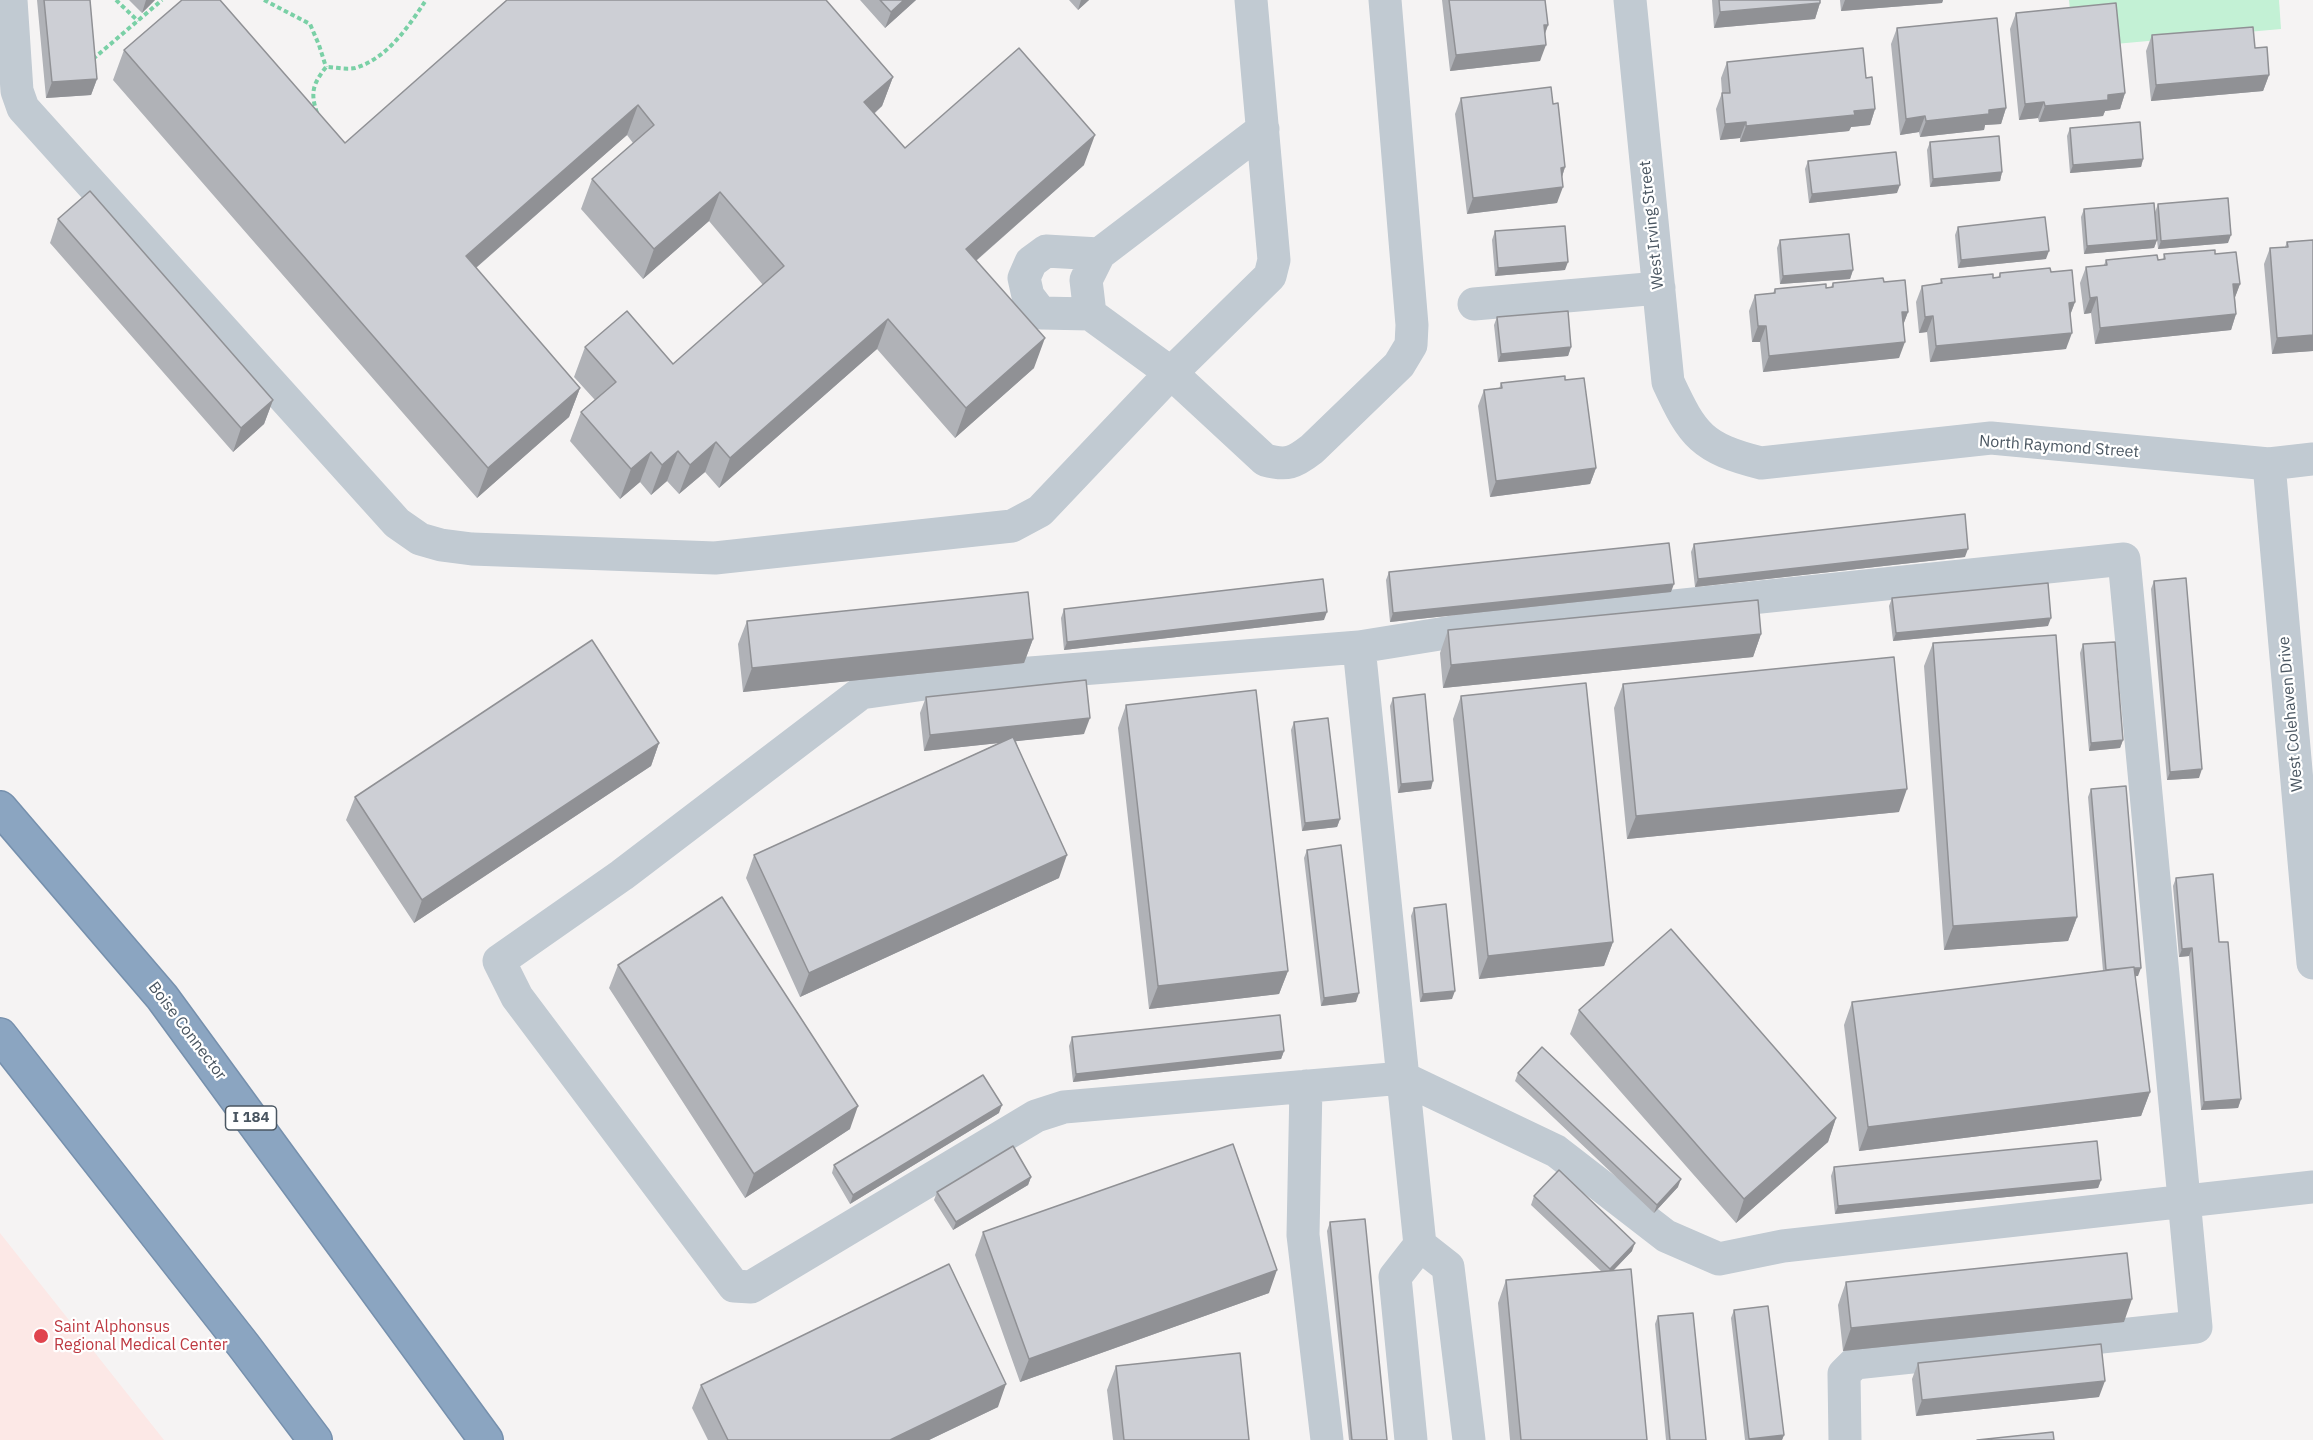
<!DOCTYPE html>
<html>
<head>
<meta charset="utf-8">
<style>
  body { margin:0 }
  canvas { display:block; background:#f5f3f3 }
</style>
</head>
<body>
<canvas width="2313" height="1440"></canvas>
<script>
const g = document.querySelector('canvas').getContext('2d');
g.lineJoin = 'round';
function paint(path, color) {
  g.fillStyle = color;
  g.fill(path, 'evenodd');
}
function strokePath(path, color, width, dash) {
  g.strokeStyle = color;
  g.lineWidth = width;
  g.lineCap = dash ? 'butt' : 'round';
  g.setLineDash(dash || []);
  g.stroke(path);
}
function drawText(font, color, halo, rows, align = 'center') {
  g.font = font + ' "IBM Plex Sans",sans-serif';
  g.lineWidth = 4.5;
  g.setLineDash([]);
  g.textBaseline = 'middle';
  g.strokeStyle = halo;
  g.fillStyle = color;
  for (const [text, x, y, turn = 0] of rows) {
    g.save();
    g.translate(x, y);
    g.rotate((+turn || 0) * Math.PI / 180);
    g.textAlign = isNaN(turn) ? turn : align;
    if (halo) g.strokeText(text, 0, 0);
    g.fillText(text, 0, 0);
    g.restore();
  }
}
paint(new Path2D(`
  M0 1233 164 1440H0Z`), '#fce8e6');
paint(new Path2D(`
  M2069 0H2279L2281 29 2115 44 2071 21Z`), '#c3f1d5');
const highway = new Path2D(`
  M0 808 162 997 486 1440
  M0 1035 244 1346 315 1440`);
strokePath(highway, '#7690ad', 36);
strokePath(new Path2D(`
  M116 0 138 21
  M264 0 310 24 319 45 326 67
  M93 59 162 0
  M317 113C310 92 313 84 326 67 335 67 346 70 355 68 387 59 409 26 426 0`), '#7ad0a6', 4, [4.5, 3]);
strokePath(new Path2D(`
  M11 0 17 91 23 108 397 523 420 539 441 545 472 549 715 558 1012 526 1040 511 1171 373 1265 460C1287 466 1294 463 1312 449L1399 365 1411 345 1412 325 1385 0
  M1251 0 1274 260 1270 276 1171 373 1090 314 1041 313 1028 296 1024 278 1031 262 1046 251 1099 254 1263 129
  M1630 0 1668 382C1693 436 1702 448 1761 463L1991 438 2269 464 2313 459
  M1474 304 1659 288
  M1090 314 1086 280 1099 254
  M2269 464 2313 963
  M1359 647 1502 624 2124 559 2196 1327 1855 1363 1844 1374 1845 1440
  M1306 1086 1303 1235 1327 1440
  M1420 1245 1359 647 967 678 861 693 622 875 499 961 517 997 734 1286 751 1287 1036 1116 1064 1107 1403 1078 1556 1151 1666 1236 1719 1259 1783 1246 2313 1187
  M1411 1440 1395 1277 1420 1245 1448 1267 1469 1440`), '#c1cad2', 33);
strokePath(highway, '#8ba5c1', 33);
paint(new Path2D(`
  M37 0H90L97 79 91 95 46 98Z
  M129 0H155L142 13Z
  M507 0 893 77 882 106 874 114 905 148 1084 165 976 261 1034 368 955 438 877 349 719 488 705 472 679 494 667 481 651 495 640 482 620 499 570 441 581 412 595 400 574 377 585 347 673 364 763 285 709 221 643 279 581 209 592 179 633 143 627 135 476 268 580 388 569 417 477 498 113 80 124 50 345 143Z
  M860 0H916L885 28Z
  M1069 0H1089L1078 10Z
  M1442 0H1545L1548 25 1545 34 1540 61 1450 71Z
  M1712 0H1820V3L1815 19 1714 28Z
  M1840 0H1943L1942 3 1841 11Z
  M2016 13 2125 93 2120 109 2105 111 2103 116 2039 122 2038 118 2019 120 2010 29Z
  M1897 28 2006 108 2001 124 1985 125 1984 130 1920 137 1919 132 1900 135 1891 44Z
  M2152 35 2255 48 2269 75 2263 91 2151 101 2146 51Z
  M1727 62 1866 78 1875 109 1870 125 1851 127 1849 131 1740 142V138L1720 140 1716 109 1722 93 1721 78Z
  M1461 98 1553 104 1565 167 1562 177 1557 203 1467 214 1455 114Z
  M2070 128 2143 159 2141 167 2070 173 2067 136Z
  M1930 142 2002 172 2000 181 1930 187 1927 150Z
  M1808 161 1897 193 1809 203 1805 169Z
  M2158 204 2228 243 2158 249 2157 240 2154 248 2084 254 2081 217 2084 209 2155 212Z
  M58 219 273 400 264 424 233 452 50 243Z
  M1958 227 2046 259 1958 268 1955 235Z
  M1495 231 1565 270 1495 276 1492 240Z
  M1780 240 1853 270 1850 279 1780 284 1777 248Z
  M2313 240V351L2272 354 2264 264 2270 248 2285 247 2287 242Z
  M2164 254H2215L2240 284 2235 297 2236 314 2231 330 2095 344 2091 313 2084 314 2080 283 2086 267 2104 265 2106 260 2163 259Z
  M2051 272 2075 302 2070 315 2066 349 1930 362 1927 332 1919 333 1916 302 1922 286 1940 284 1941 279 1993 278H1998L2000 273Z
  M1884 282 1908 312 1903 325 1899 358 1763 372 1760 342H1752L1749 311 1755 295 1773 293 1775 289 1826 288 1831 287 1833 283Z
  M1497 317 1571 347 1568 356 1498 362 1494 325Z
  M1565 380 1596 468 1590 484 1490 497 1478 406 1484 390 1499 389 1501 383Z
  M1694 544 1965 557 1695 587 1691 552Z
  M1389 572 1671 592 1390 622 1386 580Z
  M2154 581 2199 778 2167 780 2151 589Z
  M1892 598 2048 626 1893 641 1889 606Z
  M1064 609 1324 620 1064 650 1061 618Z
  M747 621 1033 639 1024 663 743 692 738 644Z
  M1448 630 1761 634 1753 657 1443 688 1440 653Z
  M1933 643 2077 917 2068 941 1944 950 1924 666Z
  M2083 644 2123 740 2120 748 2089 751 2080 653Z
  M1623 684 1899 812 1627 839 1614 708Z
  M1461 696 1613 942 1604 966 1479 979 1453 719Z
  M926 697 1084 734 1016 741 1059 878 800 997 746 878 754 855 999 743 924 751 920 713Z
  M1393 698 1431 789 1398 793 1390 706Z
  M1126 705 1288 971 1279 994 1149 1009 1118 728Z
  M1294 722 1340 819 1337 827 1302 831 1291 730Z
  M659 743 651 766 414 923 346 820 355 797Z
  M2091 789 2138 976H2135L2150 1092 2141 1116 1859 1151 1844 1025 1852 1002 2103 971 2088 797Z
  M1307 850 1356 1002 1321 1006 1304 858Z
  M2176 878 2219 942 2241 1099 2238 1108 2201 1110 2189 956 2179 957 2173 886Z
  M1414 908 1452 999 1420 1002 1411 916Z
  M618 965 850 1129 745 1198 609 988Z
  M1579 1010 1836 1118 1828 1142 1736 1223 1570 1034Z
  M1072 1037 1284 1051 1281 1059 1073 1082 1069 1046Z
  M1518 1073 1678 1187 1654 1213 1515 1081Z
  M999 1113 850 1204 832 1173 834 1165Z
  M1834 1167 2101 1180 2098 1188 1835 1214 1831 1176Z
  M1031 1177 1028 1185 953 1230 934 1200 937 1192Z
  M1534 1196 1632 1251 1614 1270 1647 1440H1510L1498 1303 1506 1280 1601 1271 1531 1205Z
  M1330 1222 1387 1440H1349L1327 1231Z
  M983 1232 1269 1293 1020 1382 975 1255Z
  M1846 1282 2124 1322 1843 1351 1838 1305Z
  M1734 1310 1784 1435 1782 1440H1745L1731 1318Z
  M1658 1316 1706 1440H1666L1655 1324Z
  M1918 1363 2099 1397 1916 1416 1912 1379Z
  M1116 1366 1249 1440H1113L1107 1390Z
  M701 1385 998 1407 929 1440H708L692 1408Z`), '#b0b2b7');
paint(new Path2D(`
  M146 0H155L142 13Z
  M904 0H916L885 28 891 12Z
  M1081 0H1089L1078 10Z
  M1845 0H1943L1942 3 1841 11Z
  M1820 3 1815 19 1714 28 1720 12Z
  M1544 25H1548L1542 41Z
  M1546 45 1540 61 1450 71 1456 55Z
  M2269 75 2263 91 2151 101 2156 85Z
  M893 77 882 106 853 132 864 102Z
  M97 79 91 95 46 98 52 82Z
  M2125 93 2120 109 2105 111 2103 116 2039 122 2045 106 2108 95Z
  M2044 102 2038 118 2019 120 2025 104Z
  M638 105 627 135 455 286 466 256Z
  M2006 108 2001 124 1985 125 1984 130 1920 137 1926 121 1989 110Z
  M1875 109 1870 125 1851 127 1849 131 1740 142 1746 126 1854 111Z
  M1925 116 1919 132 1900 135 1906 119Z
  M1746 122 1740 138 1720 140 1725 124Z
  M1095 135 1084 165 955 279 966 249Z
  M2143 159 2141 167 2070 173 2073 165Z
  M1565 167 1560 183 1561 168Z
  M2002 172 2000 181 1930 187 1933 179Z
  M1900 185 1897 193 1809 203 1812 194Z
  M1563 187 1557 203 1467 214 1473 198Z
  M720 192 709 221 643 279 654 249Z
  M2231 235 2228 243 2158 249 2161 241Z
  M2157 240 2154 248 2084 254 2087 246Z
  M2049 251 2046 259 1958 268 1961 260Z
  M1568 262 1565 270 1495 276 1498 268Z
  M1853 270 1850 279 1780 284 1783 276Z
  M2233 284H2240L2234 300Z
  M2097 297 2091 313 2084 314 2090 298Z
  M2075 302 2069 318V303Z
  M1902 312H1908L1902 328Z
  M2236 314 2231 330 2095 344 2100 328Z
  M1933 316 1927 332 1919 333 1925 317Z
  M888 319 877 349 719 488 730 458Z
  M1758 326H1766L1760 342H1752Z
  M2072 333 2066 349 1930 362 1936 346Z
  M2313 335V351L2272 354 2277 338Z
  M1045 338 1034 368 955 438 966 408Z
  M1905 342 1899 358 1763 372 1769 356Z
  M1571 347 1568 356 1498 362 1501 354Z
  M580 388 569 417 477 498 488 468Z
  M273 400 264 424 233 452 241 428Z
  M716 442 705 472 679 494 690 465Z
  M678 451 667 481 651 495 662 465Z
  M651 452 640 482 620 499 631 469Z
  M1596 468 1590 484 1490 497 1496 481Z
  M1968 549 1965 557 1695 587 1698 579Z
  M1674 584 1671 592 1390 622 1393 613Z
  M1327 612 1324 620 1064 650 1067 642Z
  M2051 618 2048 626 1893 641 1896 633Z
  M1761 634 1753 657 1443 688 1451 665Z
  M1033 639 1024 663 743 692 752 668Z
  M1090 718 1084 734 924 751 930 735Z
  M2123 740 2120 748 2089 751 2091 743Z
  M659 743 651 766 414 923 422 900Z
  M2202 769 2199 778 2167 780 2170 772Z
  M1433 781 1431 789 1398 793 1401 784Z
  M1907 789 1899 812 1627 839 1636 816Z
  M1340 819 1337 827 1302 831 1305 823Z
  M1067 855 1059 878 800 997 809 973Z
  M2077 917 2068 941 1944 950 1953 926Z
  M1613 942 1604 966 1479 979 1488 956Z
  M2192 948 2189 956 2179 957 2182 949Z
  M2141 968 2138 976 2103 979 2106 970Z
  M1288 971 1279 994 1149 1009 1158 986Z
  M1455 991 1452 999 1420 1002 1423 994Z
  M1359 993 1356 1002 1321 1006 1324 998Z
  M1284 1051 1281 1059 1073 1082 1076 1074Z
  M2150 1092 2141 1116 1859 1151 1868 1127Z
  M2241 1099 2238 1108 2201 1110 2204 1102Z
  M1002 1105 999 1113 850 1204 853 1195Z
  M858 1106 850 1129 745 1198 754 1174Z
  M1836 1118 1828 1142 1736 1223 1744 1199Z
  M1031 1177 1028 1185 953 1230 956 1222Z
  M1681 1179 1678 1187 1654 1213 1657 1205Z
  M2101 1180 2098 1188 1835 1214 1838 1206Z
  M1635 1243 1632 1251 1607 1277 1610 1269Z
  M1277 1270 1269 1293 1020 1382 1029 1359Z
  M2132 1299 2124 1322 1843 1351 1851 1328Z
  M2105 1381 2099 1397 1916 1416 1922 1400Z
  M1006 1384 998 1407 929 1440H890Z
  M1784 1435 1782 1440H1749V1439Z`), '#909195');
const building = new Path2D(`
  M44 0H90L97 79 52 82Z
  M182 0H220L345 143 507 0H826L893 77 864 102 905 148 1019 48 1095 135 966 249 1045 338 966 408 888 319 730 458 716 442 690 465 678 451 662 465 651 452 631 469 581 412 616 382 585 347 627 311 673 364 784 266 720 192 654 249 592 179 654 125 638 105 466 256 580 388 488 468 124 50Z
  M880 0H904L891 12Z
  M1449 0H1545L1548 25H1544L1546 45 1456 55Z
  M1719 0H1820V3L1720 12Z
  M2116 3 2125 93 2108 95V100L2045 106 2044 102 2025 104 2016 13Z
  M1997 18 2006 108 1989 110V114L1926 121 1925 116 1906 119 1897 28Z
  M2253 27 2255 48 2267 47 2269 75 2156 85 2152 35Z
  M1863 48 1866 78 1872 77 1875 109 1854 111 1855 115 1746 126V122L1725 124 1722 93H1730L1727 62Z
  M1551 87 1553 104 1558 103 1565 167 1561 168 1563 187 1473 198 1461 98Z
  M2140 122 2143 159 2073 165 2070 128Z
  M1999 136 2002 172 1933 179 1930 142Z
  M1896 152 1900 185 1812 194 1808 161Z
  M90 191 273 400 241 428 58 219Z
  M2228 198 2231 235 2161 241 2158 204Z
  M2154 203 2157 240 2087 246 2084 209Z
  M2045 217 2049 251 1961 260 1958 227Z
  M1565 226 1568 262 1498 268 1495 231Z
  M1849 234 1853 270 1783 276 1780 240Z
  M2313 240V335L2277 338 2270 248 2288 247 2287 242Z
  M2215 250V254L2236 252 2240 284H2233L2236 314 2100 328 2097 297 2090 298 2086 267 2107 265 2106 260 2157 255 2158 260 2165 259 2164 254Z
  M2050 268 2051 272 2072 270 2075 302 2069 303 2072 333 1936 346 1933 316 1925 317 1922 286 1942 283 1941 279 1993 274V278L2000 277V273Z
  M1883 278 1884 282 1905 280 1908 312H1902L1905 342 1769 356 1766 326H1758L1755 295 1775 293V289L1826 284V288L1833 287V283Z
  M1568 311 1571 347 1501 354 1497 317Z
  M1565 376V380L1584 378 1596 468 1496 481 1484 390 1502 388 1501 383Z
  M1965 514 1968 549 1698 579 1694 544Z
  M1669 543 1674 584 1393 613 1389 572Z
  M2186 578 2202 769 2170 772 2154 581Z
  M1323 579 1327 612 1067 642 1064 609Z
  M2048 583 2051 618 1896 633 1892 598Z
  M1028 592 1033 639 752 668 747 621Z
  M1758 600 1761 634 1451 665 1448 630Z
  M2056 635 2077 917 1953 926 1933 643Z
  M592 640 659 743 422 900 355 797Z
  M2115 642 2123 740 2091 743 2083 644Z
  M1894 657 1907 789 1636 816 1623 684Z
  M1086 680 1090 718 930 735 926 697Z
  M1586 683 1613 942 1488 956 1461 696Z
  M1256 690 1288 971 1158 986 1126 705Z
  M1425 694 1433 781 1401 784 1393 698Z
  M1328 718 1340 819 1305 823 1294 722Z
  M1013 737 1067 855 809 973 754 855Z
  M2126 786 2141 968H2134V967L2106 970 2091 789Z
  M1341 845 1359 993 1324 998 1307 850Z
  M2213 874 2219 942H2228L2241 1099 2204 1102 2192 948 2182 949 2176 878Z
  M722 897 858 1106 754 1174 618 965Z
  M1446 904 1455 991 1423 994 1414 908Z
  M1671 929 1836 1118 1744 1199 1579 1010Z
  M2134 967 2150 1092 1868 1127 1852 1002Z
  M1280 1015 1284 1051 1076 1074 1072 1037Z
  M1542 1047 1681 1179 1657 1205 1518 1073Z
  M983 1075 1002 1105 853 1195 834 1165Z
  M2097 1141 2101 1180 1838 1206 1834 1167Z
  M1233 1144 1277 1270 1029 1359 983 1232Z
  M1013 1146 1031 1177 956 1222 937 1192Z
  M1559 1170 1635 1243 1610 1269 1534 1196Z
  M1365 1219 1387 1440H1352L1330 1222Z
  M2127 1253 2132 1299 1851 1328 1846 1282Z
  M949 1264 1006 1384 890 1440H728L701 1385Z
  M1631 1269 1647 1440H1521L1506 1280Z
  M1768 1306 1784 1435 1749 1439 1734 1310Z
  M1693 1313 1706 1440H1670L1658 1316Z
  M2101 1344 2105 1381 1922 1400 1918 1363Z
  M1240 1353 1249 1440H1124L1116 1366Z
  M2053 1432 2054 1440H1977Z`);
paint(building, '#cdcfd5');
strokePath(building, '#909195', 1.5);
for (const [x, y, r, color] of [
  [41,1336,8,"#e0444e"]
]) {
  const dot = new Path2D();
  dot.arc(x, y, r, 0, 2 * Math.PI);
  g.fillStyle = color;
  g.fill(dot);
  strokePath(dot, '#fff', 2);
}
for (const [x, y, w] of [
  [251,1118,51]
]) {
  const box = new Path2D();
  box.roundRect(x - w / 2, y - 12, w, 24, 4.5);
  g.fillStyle = '#fff';
  g.fill(box);
  strokePath(box, '#4a5661', 1.5);
}
drawText('bold 15px', '#4a5661', null, [
  ["I 184",251,1118]
]);
drawText('16px', '#4a5661', '#fff', [
  ["West Irving Street",1652,225,-96],
  ["North Raymond Street",2059,447,4],
  ["West Colehaven Drive",2291,714,-95],
  ["Boise Connector",187,1031,53]
]);
drawText('16px', '#be3a42', '#fff', [
  ["Saint Alphonsus",54,1327],
  ["Regional Medical Center",54,1345]
], 'left');
</script>
</body>
</html>
